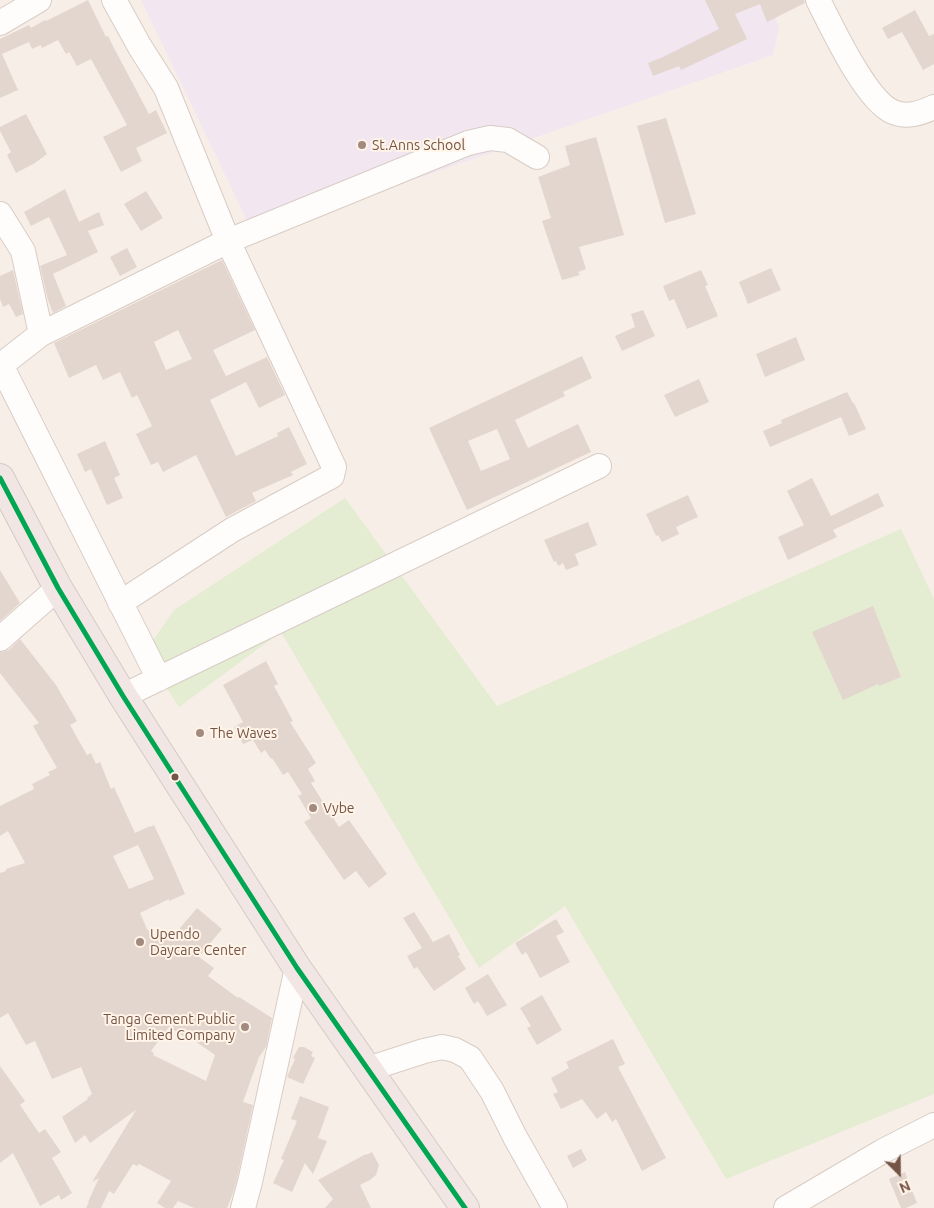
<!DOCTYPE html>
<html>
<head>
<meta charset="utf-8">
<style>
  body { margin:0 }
  #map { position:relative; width:934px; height:1208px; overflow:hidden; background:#f7efe7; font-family:Ubuntu,sans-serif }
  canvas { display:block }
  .north { position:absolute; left:874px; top:1148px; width:50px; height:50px; -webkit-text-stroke:4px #fff4e7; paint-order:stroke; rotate:157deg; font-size:14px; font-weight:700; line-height:20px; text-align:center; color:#745447 }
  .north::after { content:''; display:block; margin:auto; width:18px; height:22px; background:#745447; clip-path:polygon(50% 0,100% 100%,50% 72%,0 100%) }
</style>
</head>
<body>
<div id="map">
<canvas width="934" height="1208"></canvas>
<div class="north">N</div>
</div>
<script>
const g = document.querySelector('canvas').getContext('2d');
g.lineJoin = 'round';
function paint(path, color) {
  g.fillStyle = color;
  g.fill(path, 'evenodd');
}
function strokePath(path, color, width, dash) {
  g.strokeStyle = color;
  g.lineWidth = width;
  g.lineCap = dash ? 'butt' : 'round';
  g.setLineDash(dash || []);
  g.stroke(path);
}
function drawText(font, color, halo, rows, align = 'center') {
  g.font = font + ' Ubuntu,sans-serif';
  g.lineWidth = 4;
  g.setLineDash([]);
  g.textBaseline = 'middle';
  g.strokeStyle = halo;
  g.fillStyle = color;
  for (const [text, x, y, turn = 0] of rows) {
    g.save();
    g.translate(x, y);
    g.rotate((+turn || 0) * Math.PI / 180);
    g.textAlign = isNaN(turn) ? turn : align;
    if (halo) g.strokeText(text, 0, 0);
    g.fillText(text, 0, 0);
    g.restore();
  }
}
paint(new Path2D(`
  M141 0H767L779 27 773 55 254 235Z`), '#f2e6f1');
paint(new Path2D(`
  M345 498 497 706 901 529 934 599V1094L726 1179 565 906 479 968 281 632 179 707 144 653 174 610Z`), '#e4ecd1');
paint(new Path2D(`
  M88 0 106 37 108 36 114 48 149 114 156 110 167 133 136 148 142 161 121 172 103 137 127 125 91 59 77 66 69 52 66 54 58 40 42 48 41 45 32 49 29 42 2 54 18 90 0 98V39L29 25 31 28 45 20 46 21Z
  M705 0H804L805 3 767 22 760 4 735 14 747 39 681 70 679 66 653 76 648 63 663 57 719 29Z
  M915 10 929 36 934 34V64L923 70 902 32 888 39 882 28Z
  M26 114 47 154 35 163 16 173 7 155 11 152 0 131V127Z
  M666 118 696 214 665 223 637 126Z
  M596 137 624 235 579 247 586 269 578 272 580 275 562 280 542 221 551 218 538 177 570 165 565 146Z
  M65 189 79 222 99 212 104 225 88 231 98 252 53 274 66 306 53 313 48 300 40 266 67 255 49 217 31 226 24 212Z
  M146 191 163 218 141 231 124 204Z
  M127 248 137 267 120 276 110 257Z
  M222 260 255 330 213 350 226 376 267 357 285 395 259 408 246 382 210 400 236 456 278 436 277 433 289 427 307 464 291 472 293 475 252 493 256 501 226 517 196 455 163 472 158 462 151 465 136 434 152 426 137 395 132 398 120 372 103 380 96 365 69 378 54 343ZM178 330 192 359 166 370 154 342Z
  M771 268 781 290 748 304 739 282Z
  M13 270 23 314 16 317 9 304 3 307 0 299V276Z
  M701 270 708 285 705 286 718 316 687 329 674 299 669 301 663 286Z
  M643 310 655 336 622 351 615 336 635 327 631 314Z
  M796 337 805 360 765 377 756 354Z
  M582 356 592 378 563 392 565 396 515 420 528 448 578 424 591 452 467 510 429 428ZM497 429 510 459 481 471 468 441Z
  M699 379 709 402 675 417 664 395Z
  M847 392 853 403H854L866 429 849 436 841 417 770 447 763 431 782 423 781 420Z
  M105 441 120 475 114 478 123 498 107 505 91 469 85 472 77 454Z
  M812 478 831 516 878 493 884 506 833 530 837 537 788 560 778 537 804 525 787 491Z
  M688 495 698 517 676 527 679 534 662 542 658 535 656 536 646 514Z
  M588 522 597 545 575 554 579 565 566 570 563 563 558 566 556 561 554 562 544 540Z
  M0 570 20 603 0 621Z
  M873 606 901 677 879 686 878 684 843 700 812 632Z
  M20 639 56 685 77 721 70 725 87 755 91 753 96 764 100 762 111 789 114 787 135 833 150 826V827L154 825 169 857 185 894 169 901V899L140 913 147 929 159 941 163 936 169 941 197 908 222 929 199 957 214 968 208 976 238 998 239 997 272 1018 266 1047 259 1057 243 1102 253 1105 237 1179 233 1193 227 1208H194L178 1201 173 1208H165L157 1203 171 1181 139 1164 137 1166 133 1164 114 1194 109 1191 101 1208H86L89 1202H88L99 1178 92 1182 136 1110 90 1143 85 1135 75 1143 62 1117 88 1099 87 1098 92 1094 81 1067 52 1079 35 1041 26 1045 8 1013 0 1018V873L6 871V869L25 863 8 831 0 836V806L34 789 32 784 50 775 48 772 57 768 33 726 39 723 0 673V652H3L9 650ZM138 845 154 879 129 889 113 856ZM169 1027 191 1041 192 1039 215 1055 206 1081 153 1055 154 1053 151 1051Z
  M266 661 278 684 274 686 293 721 290 722 316 763 308 769 315 781 311 783 339 827 349 820 387 874 369 888 356 871 344 880 304 822 311 818 298 796 302 794 288 772 283 775 272 758 271 759 265 750 261 753 253 740 243 744 234 727 243 722 223 685Z
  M414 912 433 942 449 934 460 955 458 956 466 969 434 991 417 967 414 969 407 956 422 948 403 918Z
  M556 919 564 932 556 936 570 962 540 978 526 952 522 955 515 943Z
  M488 974 507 1005 487 1016 478 1001 474 1004 465 988Z
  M542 995 562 1030 537 1045 527 1028 531 1026 520 1008Z
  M613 1039 625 1064 618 1067 666 1158 642 1171 616 1119 612 1122 606 1112 597 1119 582 1099 561 1109 553 1094 558 1092 551 1078 569 1068 566 1062Z
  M299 1047H304L313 1052 311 1056 315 1058 303 1084 287 1077 295 1059 293 1058Z
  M0 1066 25 1101 20 1105 39 1133 45 1129 61 1152 52 1158 72 1193 61 1200 59 1195 40 1206 13 1153 0 1163Z
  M300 1096 329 1107 318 1138 327 1141 313 1174 305 1163 292 1192 273 1183 284 1160 281 1159 297 1121 291 1119Z
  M581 1149 587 1160 573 1168 567 1156Z
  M372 1152 379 1165 376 1175 370 1180 360 1185 371 1208H325L333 1199 318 1180 366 1154V1155Z
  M905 1172 917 1203 906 1208H901L889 1179Z`), '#e3d6cf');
const minor = new Path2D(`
  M114 0 140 47 166 88 228 241 334 467 332 476 232 530 120 603
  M818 0C832 27 866 101 893 112 907 118 921 113 934 107
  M0 23 39 0
  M0 214 23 251 41 334
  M1 365 159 679
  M0 366 41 334 228 241 468 143 490 138 508 140 537 157
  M0 639 58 588
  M123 696 599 466
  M368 1069 424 1051 442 1047 455 1050 470 1058 492 1091 515 1137 555 1208
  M243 1208 250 1182 297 968
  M786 1208 883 1151 934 1125`);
const highway = new Path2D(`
  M0 478 58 588 123 696 297 968 465 1208`);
strokePath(minor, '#d8ccc5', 26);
strokePath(highway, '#d5cac4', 30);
strokePath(minor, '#fefdfb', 24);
strokePath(highway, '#f1e6e3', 28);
strokePath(new Path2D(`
  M0 478 58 588 123 696 297 968 465 1208`), '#00a651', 5);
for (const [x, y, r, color] of [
  [362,145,5,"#a28a7f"],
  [200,733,5,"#a28a7f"],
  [175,777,4.5,"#745447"],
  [313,808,5,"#a28a7f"],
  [140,942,5,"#a28a7f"],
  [245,1027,5,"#a28a7f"]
]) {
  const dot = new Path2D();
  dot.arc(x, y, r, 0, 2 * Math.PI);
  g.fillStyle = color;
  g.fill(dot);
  strokePath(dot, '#fff4e7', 2);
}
drawText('14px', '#745447', '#fff4e7', [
  ["St.Anns School",372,145],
  ["The Waves",210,733],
  ["Vybe",323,808],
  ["Upendo",150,934],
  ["Daycare Center",150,950],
  ["Tanga Cement Public",235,1019,"right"],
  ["Limited Company",235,1035,"right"]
], 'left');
</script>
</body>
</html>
